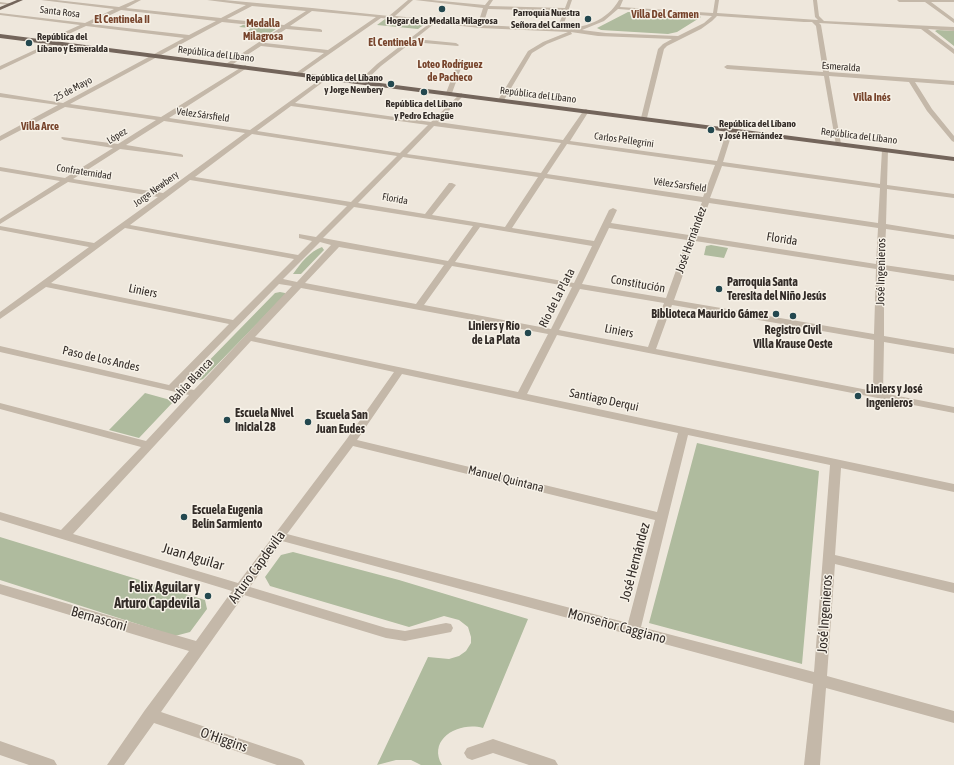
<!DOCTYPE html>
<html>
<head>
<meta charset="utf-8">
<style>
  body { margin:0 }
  canvas { display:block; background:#eee7dc }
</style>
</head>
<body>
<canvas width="954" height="765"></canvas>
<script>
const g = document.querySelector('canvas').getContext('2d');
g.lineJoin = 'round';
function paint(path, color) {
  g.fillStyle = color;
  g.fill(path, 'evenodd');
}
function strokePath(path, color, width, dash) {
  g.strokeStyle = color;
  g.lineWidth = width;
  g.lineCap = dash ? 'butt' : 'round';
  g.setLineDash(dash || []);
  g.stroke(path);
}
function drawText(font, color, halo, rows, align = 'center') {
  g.font = font + ' "Asap Condensed",sans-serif';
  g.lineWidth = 3;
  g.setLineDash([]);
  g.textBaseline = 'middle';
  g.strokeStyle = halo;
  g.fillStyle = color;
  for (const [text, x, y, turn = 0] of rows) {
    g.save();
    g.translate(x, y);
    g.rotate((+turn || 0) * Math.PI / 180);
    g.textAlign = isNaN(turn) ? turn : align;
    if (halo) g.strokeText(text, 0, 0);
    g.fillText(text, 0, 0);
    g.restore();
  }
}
paint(new Path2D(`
  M628 12 699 16 701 17 677 32 668 34 601 30 597 28Z
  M385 19H389L425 24 418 29 377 25Z
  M243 25 276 29 269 34 247 31 251 28 239 27Z
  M937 30 954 31V46L935 31Z
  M711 245 728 248 724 258 704 255 706 246Z
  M322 247 324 250 301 274H293C300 264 310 251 322 247Z
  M280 292 285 293V295L203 379 197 381 193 380V377L275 293Z
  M145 393 174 401 139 438 109 430Z
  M697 443 819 471 802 664 649 623Z
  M0 537 205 600 207 609 190 632 175 636 0 580Z
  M293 552 399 580 528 619 483 728C459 721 427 739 442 765H421L411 760H396L377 765 428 657 449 659 459 656 466 651 471 643V637L468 627 459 620 444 616 409 627 270 586 265 577 281 555Z`), '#afbb9e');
paint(new Path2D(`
  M41 0H56L119 7 135 0H141L126 8 221 18 246 5 207 0H224L312 8 389 16 408 0H413L395 16 478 24 483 8 415 0H431L485 5 489 0H493L489 6 565 8 568 0H572L562 29C584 28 607 21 619 0H623L620 7 713 13 715 0H719L717 13 818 20 815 17 813 0H817L819 16 824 21 954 27V31L928 29 954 49V54L921 29 819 23 821 25 829 72 954 81V85L915 82 932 109 954 136V142L952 141 927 111 909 82 829 76 841 144 836 145 824 76 727 69 724 67 727 65 823 72 816 26 812 22H804L717 16 712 21 701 29 667 46 664 49 647 118 644 120 641 118 658 49 663 44 672 39 598 36 571 32 572 34 547 44 532 53 504 100 501 102 498 100 528 51 543 42 568 32 480 28 435 23 415 39 456 43 459 45 458 46 412 42 381 66 363 83H359V81L377 64 430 23 381 18 298 76 295 74 296 73 324 53 261 46 230 66H226V64L280 28 222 22 70 104 161 117 245 65 248 67 247 68 169 118 250 130 325 76 327 77V79L295 103 431 122 461 93 464 95 463 96 438 122 563 140 584 110 586 109 589 111 570 141 717 161 727 130 730 128 733 130 723 162 880 184 882 150 885 148 888 150 887 185 954 194V198L887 189 886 224 954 235V239L886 229 884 265 954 275V281L884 270V336L954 348V354L884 342 883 393 954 407V413L557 335 527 394 954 484V492L841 468 835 555 954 583V593L835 564 827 676 954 711V723L826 688 820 765H804L813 684 282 541 250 587 386 628 405 631 446 623 451 624 453 628 451 632 405 641 386 638 244 595 161 712 297 758 302 760 305 765H277L154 723 124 765H107L145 710 189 651 0 594V584L196 641 232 591 0 520V512L61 530 141 447 0 409V403L146 441 189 395 0 352V346L169 385 229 324 46 287 0 319V312L89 247 0 230V226L94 243 158 197 68 182 0 224V219L60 181 0 171V167L65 178 113 148 64 140 61 138 62 137 118 144 156 120 65 107 0 141V136L58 105 0 97V93L63 103 184 38 86 26 47 44 45 43V41L80 25 0 15V13L85 23 114 9ZM252 6 306 11 284 25 227 19ZM488 9 564 11 557 29 483 25ZM618 9 712 16 704 23 678 36 606 33 582 30 604 21ZM121 10 216 21 189 35 91 24ZM312 11 376 17 328 50 265 43 286 29 322 32V30L320 29 290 26ZM291 106 428 125 400 153 257 131ZM164 121 245 133 163 193 73 179 120 149 183 157V155L181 154 126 145ZM434 126 561 143 541 173 407 154ZM252 134 397 156 351 202 195 177ZM567 144 715 165 703 197 547 174ZM403 157 538 177 505 227 432 215 456 185 452 183H449L425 214 358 203ZM722 166 880 188 878 223 710 198ZM545 178 702 202 689 235 611 223 617 210 613 208 609 210 594 241 512 228ZM190 180 347 206 316 237 299 234V238L312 241 298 255 130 225ZM709 203 878 228 876 264 697 236ZM354 207 473 226 448 261 323 238ZM480 227 592 246 574 283 455 262ZM125 228 294 259 233 320 51 283ZM609 228 687 240 666 298 582 284ZM695 241 876 269 874 334 674 300ZM320 242 331 245 297 282 283 279ZM339 247 444 265 416 304 305 283ZM452 266 572 287 551 329 424 305ZM279 284 292 286 194 390 178 387ZM301 288 548 334 518 392 255 337ZM580 289 664 303 648 347 559 330ZM672 305 874 340 873 391 656 349ZM251 341 394 372 346 440 238 583 73 534ZM402 374 678 433 657 512 357 440ZM688 435 830 465 814 672 641 627ZM353 446 655 520 628 623 287 534Z
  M897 0H954V2H931L954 19V23L925 2H899Z
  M0 2 14 4 12 5 0 4Z
  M52 42 57 43 0 70V66Z
  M459 59 464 60 452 93 447 94 446 93Z
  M493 739 555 760 558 765H529L493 753 472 760 467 758 464 753 467 748Z
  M0 741 54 760 57 765H29L0 755Z`), '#c4b8a9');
paint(new Path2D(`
  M17 0H23L0 10V7Z
  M0 34 954 157V161L0 38Z`), '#73655b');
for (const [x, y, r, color] of [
  [442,9,4,"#23484f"],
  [588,19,4,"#23484f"],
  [29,43,4,"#23484f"],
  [391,84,4,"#23484f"],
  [424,92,4,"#23484f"],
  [711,130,4,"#23484f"],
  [719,289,4,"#23484f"],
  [776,314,4,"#23484f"],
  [793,316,4,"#23484f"],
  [528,333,4,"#23484f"],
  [858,396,4,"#23484f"],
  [227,420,4,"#23484f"],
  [308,422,4,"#23484f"],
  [184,517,4,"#23484f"],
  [208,596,4,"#23484f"]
]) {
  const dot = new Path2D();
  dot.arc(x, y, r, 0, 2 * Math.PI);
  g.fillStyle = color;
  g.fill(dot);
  strokePath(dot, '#f6f1e7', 1.5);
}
drawText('10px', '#332c28', '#f6f1e7', [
  ["Santa Rosa",60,12,7],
  ["República del Líbano",216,54,7],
  ["Esmeralda",841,67,4],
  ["25 de Mayo",73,89,-28],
  ["República del Líbano",538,95,7],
  ["Velez Sársfield",203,115,8],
  ["López",117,136,-32],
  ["República del Líbano",859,136,7],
  ["Carlos Pellegrini",624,140,8],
  ["Confraternidad",84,172,9],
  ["Vélez Sarsfield",680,185,8],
  ["Jorge Newbery",156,189,-36],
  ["Florida",395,199,10]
]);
drawText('bold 10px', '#332c28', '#f6f1e7', [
  ["Parroquia Nuestra",580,13],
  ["Señora del Carmen",580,25],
  ["Hogar de la Medalla Milagrosa",442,21,"center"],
  ["República del",37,37,"left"],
  ["Líbano y Esmeralda",37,49,"left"],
  ["República del Líbano",383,78],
  ["y Jorge Newbery",383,90],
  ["República del Líbano",424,104,"center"],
  ["y Pedro Echagüe",424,116,"center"],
  ["República del Líbano",719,124,"left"],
  ["y José Hernández",719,136,"left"]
], 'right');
drawText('bold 11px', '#77442c', '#f6f1e7', [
  ["Villa Del Carmen",665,15],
  ["El Centinela II",122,20],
  ["Medalla",263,24],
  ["Milagrosa",263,37],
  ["El Centinela V",396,43],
  ["Loteo Rodríguez",450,65],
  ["de Pacheco",450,78],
  ["Villa Inés",872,98],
  ["Villa Arce",40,127]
]);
drawText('12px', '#332c28', '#f6f1e7', [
  ["Florida",782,239,9],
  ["José Hernández",691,240,-70],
  ["José Ingenieros",881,272,-89],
  ["Constitución",638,284,10],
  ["Liniers",143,291,12],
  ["Río de La Plata",557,298,-63],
  ["Liniers",619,331,11],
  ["Paso de Los Andes",101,359,13],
  ["Bahía Blanca",191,381,-47],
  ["Santiago Derqui",604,400,12],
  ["Manuel Quintana",506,479,14]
]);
drawText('bold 12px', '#332c28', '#f6f1e7', [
  ["Parroquia Santa",727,282],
  ["Teresita del Niño Jesús",727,296],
  ["Biblioteca Mauricio Gámez",768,314,"right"],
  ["Liniers y Río",520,326,"right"],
  ["de La Plata",520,340,"right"],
  ["Registro Civil",793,330,"center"],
  ["Villa Krause Oeste",793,344,"center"],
  ["Liniers y José",866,389],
  ["Ingenieros",866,403],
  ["Escuela Nivel",235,413],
  ["Inicial 28",235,427],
  ["Escuela San",316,415],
  ["Juan Eudes",316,429],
  ["Escuela Eugenia",192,510],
  ["Belín Sarmiento",192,524]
], 'left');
drawText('14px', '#332c28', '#f6f1e7', [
  ["Juan Aguilar",193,557,17],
  ["José Hernández",635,562,-75],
  ["Arturo Capdevila",257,567,-54],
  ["José Ingenieros",825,614,-86],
  ["Bernasconi",99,619,16],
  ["Monseñor Caggiano",617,626,15],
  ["O'Higgins",224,740,19]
]);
drawText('bold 14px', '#332c28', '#f6f1e7', [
  ["Felix Aguilar y",200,588],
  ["Arturo Capdevila",200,604]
], 'right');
</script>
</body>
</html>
